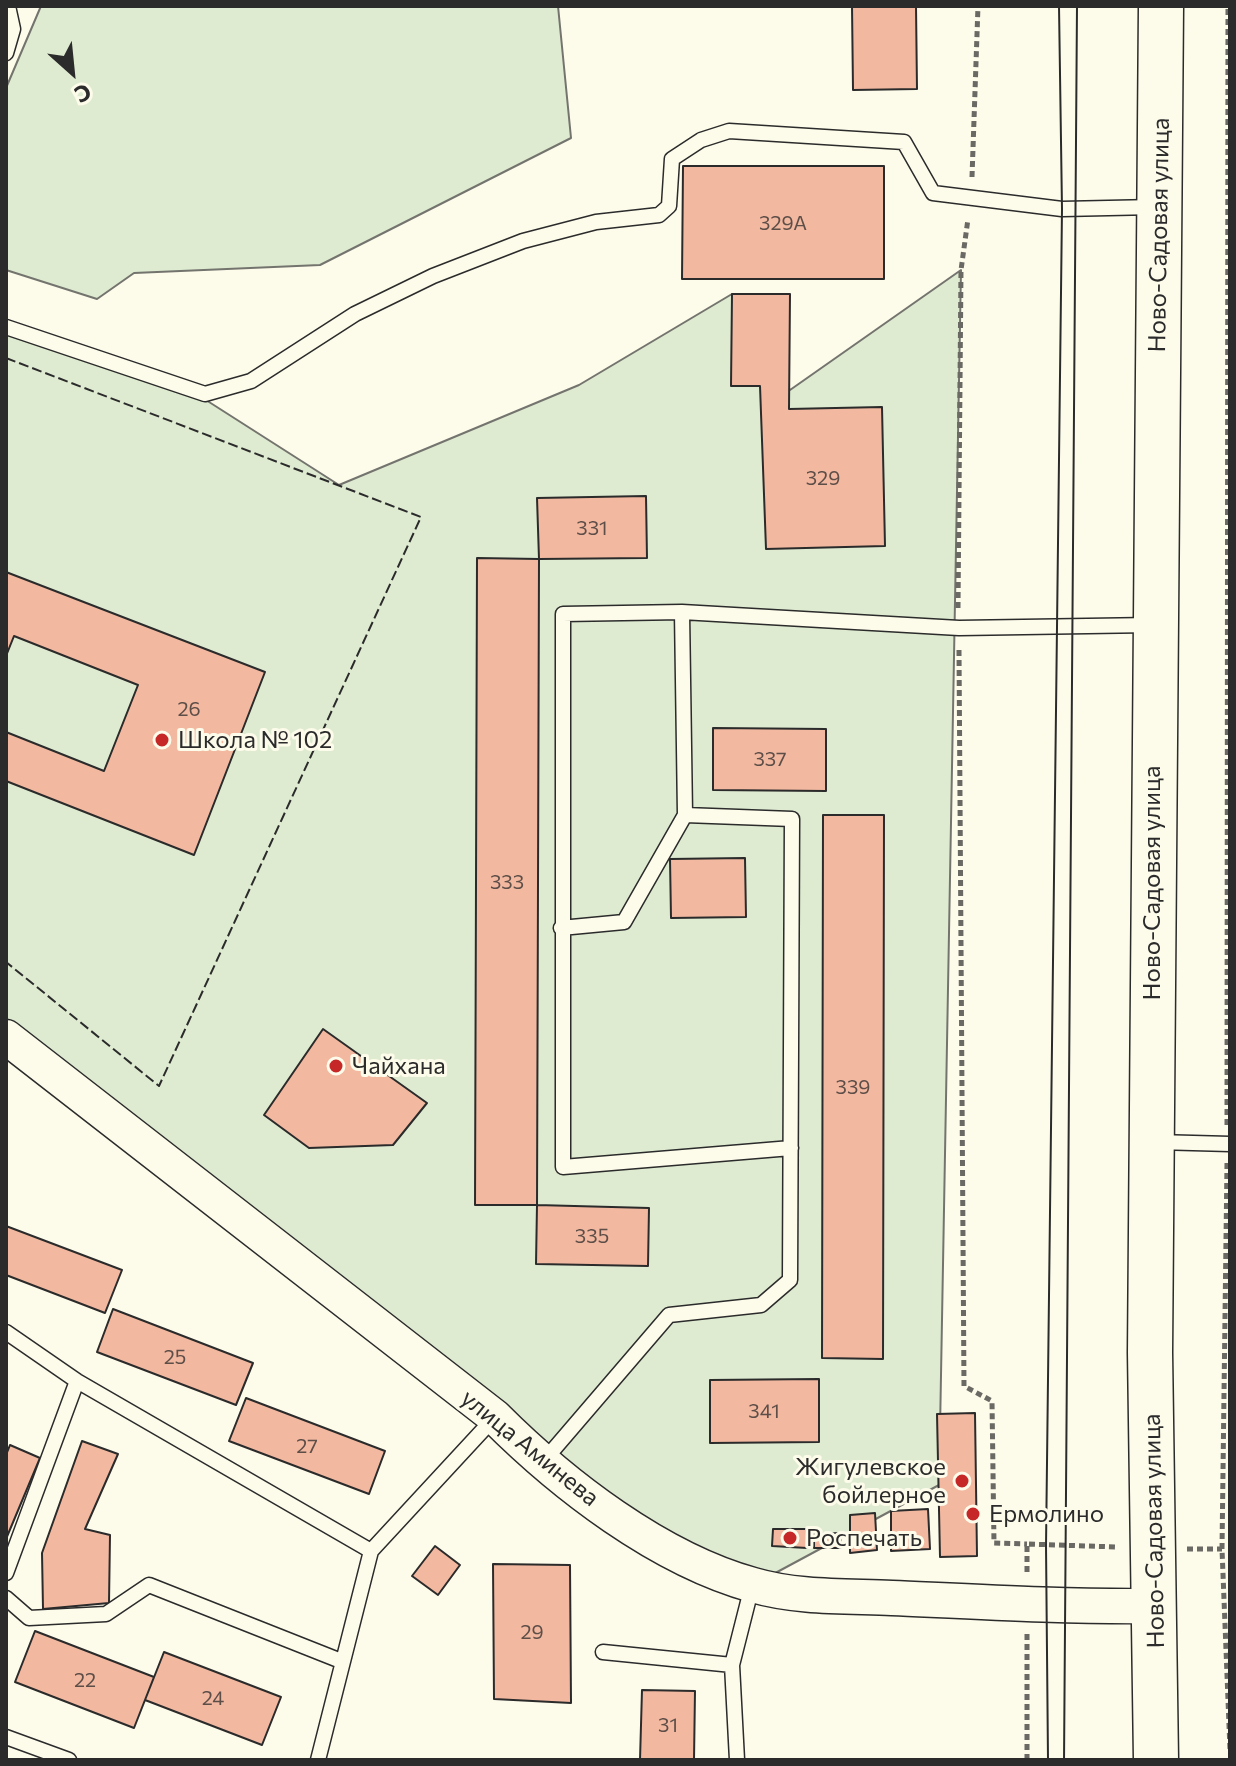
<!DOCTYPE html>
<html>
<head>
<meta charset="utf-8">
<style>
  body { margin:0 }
  #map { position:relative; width:1236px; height:1766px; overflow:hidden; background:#fdfbea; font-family:Commissioner,sans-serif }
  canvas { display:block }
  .frame { position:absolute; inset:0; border:8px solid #2b2b2b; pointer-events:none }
  .north { position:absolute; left:32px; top:32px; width:80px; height:80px; -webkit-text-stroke:6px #fdfbea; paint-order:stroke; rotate:153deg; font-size:22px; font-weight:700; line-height:32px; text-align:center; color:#2b2b2b }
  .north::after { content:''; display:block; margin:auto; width:28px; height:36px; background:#2b2b2b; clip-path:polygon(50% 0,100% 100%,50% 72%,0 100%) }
</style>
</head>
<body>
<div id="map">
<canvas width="1236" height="1766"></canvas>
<div class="frame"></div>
<div class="north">С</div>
</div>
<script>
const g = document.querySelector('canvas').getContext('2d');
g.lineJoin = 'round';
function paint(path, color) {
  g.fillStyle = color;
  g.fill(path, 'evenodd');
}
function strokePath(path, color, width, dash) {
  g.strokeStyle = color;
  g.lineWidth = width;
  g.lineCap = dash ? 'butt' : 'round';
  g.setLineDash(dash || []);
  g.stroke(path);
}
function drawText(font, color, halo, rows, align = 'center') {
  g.font = font + ' Commissioner,sans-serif';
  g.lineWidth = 6;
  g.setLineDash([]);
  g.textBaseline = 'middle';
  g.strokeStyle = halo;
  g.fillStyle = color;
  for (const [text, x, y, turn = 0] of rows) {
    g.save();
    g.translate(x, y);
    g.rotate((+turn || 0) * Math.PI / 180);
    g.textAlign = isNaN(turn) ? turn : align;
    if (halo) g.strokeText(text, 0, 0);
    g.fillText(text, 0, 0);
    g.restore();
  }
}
const green = new Path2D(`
  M41 6H558L571 138 320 265 134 273 97 299 6 270V88Z
  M961 270 939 1485 753 1585 652 1542 6 1021V327L184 386 339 485 579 385 732 294 790 390Z`);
paint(green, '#deebd1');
strokePath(green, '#74746e', 2);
const building = new Path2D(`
  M852 6H916L917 89 853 90Z
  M683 166H884V279H682Z
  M732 294H790L789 409 882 407 885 546 766 549 760 386H731Z
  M646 496 647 558 539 559 537 498Z
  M477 558 539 559 537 1205H475Z
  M6 572 265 672 194 855 6 781V732L104 771 138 685 14 636 6 656Z
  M713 728 826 729V791L713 790Z
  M823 815H884L883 1359 822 1358Z
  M745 858 746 917 671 918 670 859Z
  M323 1029 427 1103 393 1145 309 1148 264 1115Z
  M537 1205 649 1208 648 1266 536 1264Z
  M6 1226 122 1270 105 1313 6 1275Z
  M113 1309 253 1363 236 1405 97 1352Z
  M819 1379V1442L710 1443V1380Z
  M246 1398 385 1451 369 1494 229 1441Z
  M975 1413 977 1556 940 1557 937 1414Z
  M82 1441 118 1454 85 1529 110 1535 109 1603 43 1609 42 1553Z
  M10 1445 40 1458 6 1539V1455Z
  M928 1509 930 1549 891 1551V1511Z
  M875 1513 877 1550 850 1553V1515Z
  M773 1529H806L807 1548 772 1546Z
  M840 1533 841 1548H814V1534Z
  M435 1546 460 1565 438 1595 412 1576Z
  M493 1564 570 1565 571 1703 494 1699Z
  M35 1631 154 1677 134 1728 15 1682Z
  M164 1652 281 1697 262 1745 145 1700Z
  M642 1690 695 1691 694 1760H640Z`);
paint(building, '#f2b8a0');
strokePath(building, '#2b2b2b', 2);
const service = new Path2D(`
  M6 53 13 29 8 6
  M6 327 205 394 251 381 355 314 433 276 523 241 596 222 659 215 669 206 672 159 701 140 729 131 904 142 933 193 1062 209 1155 207
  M682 612 563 614V1167L791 1148
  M561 928 624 922 685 815
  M1156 1142 1230 1144
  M6 1332 77 1381 371 1551
  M542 1463 669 1315 761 1305 790 1280 792 819 685 815 682 612 959 628 1152 625
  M6 1573 77 1381
  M6 1598 29 1618 106 1614 149 1585 341 1661
  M603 1652 732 1665
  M6 1737 69 1760
  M318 1760 371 1551 495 1417
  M737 1760 732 1665 752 1586`);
const tertiary = new Path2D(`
  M6 1037 495 1417C563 1485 659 1559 753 1585 797 1598 847 1596 892 1598 980 1602 1067 1607 1154 1606`);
const primary = new Path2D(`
  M1156 1760 1150 1352 1161 6`);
strokePath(service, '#2b2b2b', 17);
strokePath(tertiary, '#2b2b2b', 37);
strokePath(primary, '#2b2b2b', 47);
strokePath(new Path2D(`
  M972 177 978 6
  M958 608 961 270 968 219
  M959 650 964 1386 992 1401 994 1543 1027 1544
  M1227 1125 1228 6
  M1227 1163 1222 1549 1230 1750
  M1187 1549H1222
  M1027 1572V1544L1117 1547
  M1027 1634V1760`), '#6a6964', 5, [6, 4]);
strokePath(service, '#fdfbea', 14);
strokePath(tertiary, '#fdfbea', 34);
strokePath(primary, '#fdfbea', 44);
strokePath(new Path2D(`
  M1048 1760 1046 1545 1062 209 1059 6
  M1064 1760 1077 6`), '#2b2b2b', 2);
strokePath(new Path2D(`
  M6 358 421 517 159 1086 6 962`), '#2b2b2b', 2, [10, 4]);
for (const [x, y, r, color] of [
  [162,740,8,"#c62828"],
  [336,1066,8,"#c62828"],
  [962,1481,8,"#c62828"],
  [973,1514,8,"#c62828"],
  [790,1538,8,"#c62828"]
]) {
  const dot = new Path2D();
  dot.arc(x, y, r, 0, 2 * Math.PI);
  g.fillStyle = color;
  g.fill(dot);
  strokePath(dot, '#fdfbea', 3);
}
drawText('20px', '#5d4e48', null, [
  ["329А",783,223],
  ["329",823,478],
  ["331",592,528],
  ["26",189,709],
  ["337",770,759],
  ["333",507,882],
  ["339",853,1087],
  ["335",592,1236],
  ["25",175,1357],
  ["341",764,1411],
  ["27",307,1446],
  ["29",532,1632],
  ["22",85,1680],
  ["24",213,1698],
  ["31",668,1725]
]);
drawText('24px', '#2b2b2b', '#fdfbea', [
  ["Ново-Садовая улица",1159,235,-89],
  ["Ново-Садовая улица",1152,883,-90],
  ["улица Аминева",530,1448,39],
  ["Ново-Садовая улица",1154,1531,-91]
]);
drawText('24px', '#2b2b2b', '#fdfbea', [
  ["Школа № 102",178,740],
  ["Чайхана",352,1066],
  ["Жигулевское",946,1467,"right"],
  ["бойлерное",946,1495,"right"],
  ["Ермолино",989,1514],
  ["Роспечать",806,1538]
], 'left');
</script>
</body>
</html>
